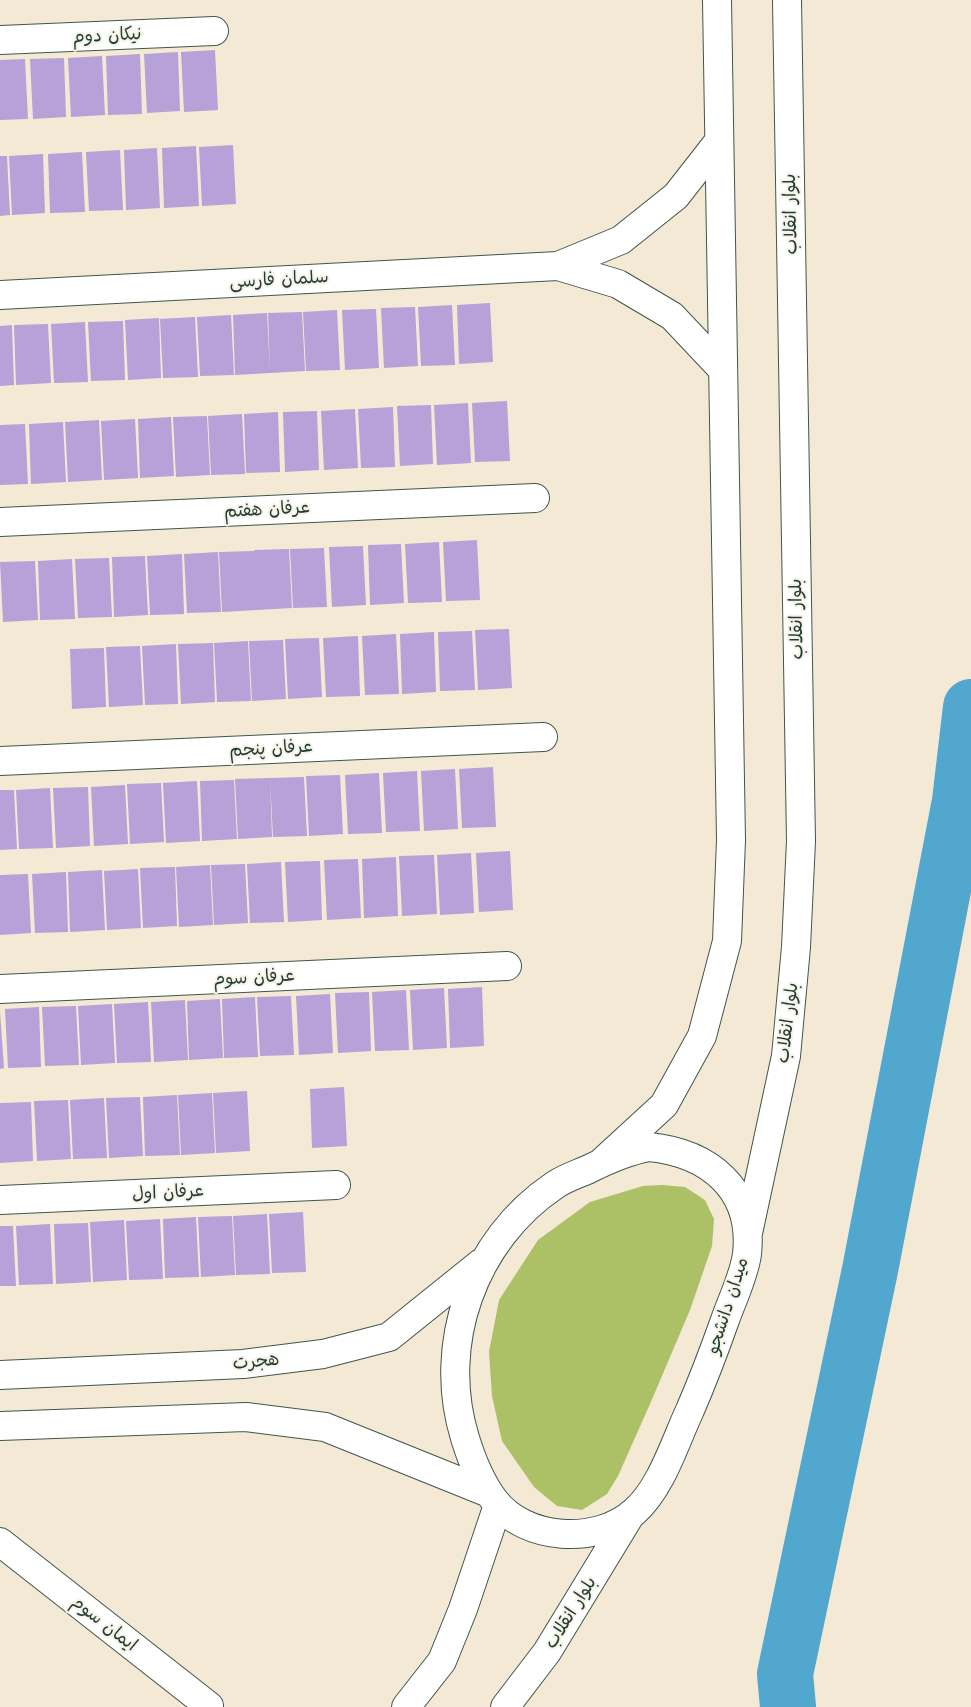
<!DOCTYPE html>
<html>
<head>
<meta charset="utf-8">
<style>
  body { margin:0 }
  canvas { display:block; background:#f3e9d4 }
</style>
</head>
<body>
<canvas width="971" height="1707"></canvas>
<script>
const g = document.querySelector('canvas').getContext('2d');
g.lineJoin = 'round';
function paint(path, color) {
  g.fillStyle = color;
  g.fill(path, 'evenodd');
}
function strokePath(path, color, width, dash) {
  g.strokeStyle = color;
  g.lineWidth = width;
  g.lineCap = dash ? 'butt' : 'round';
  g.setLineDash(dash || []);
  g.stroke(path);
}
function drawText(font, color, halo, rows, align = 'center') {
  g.font = font + ' "Shantell Sans","Playpen Sans Arabic",sans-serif';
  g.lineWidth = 4;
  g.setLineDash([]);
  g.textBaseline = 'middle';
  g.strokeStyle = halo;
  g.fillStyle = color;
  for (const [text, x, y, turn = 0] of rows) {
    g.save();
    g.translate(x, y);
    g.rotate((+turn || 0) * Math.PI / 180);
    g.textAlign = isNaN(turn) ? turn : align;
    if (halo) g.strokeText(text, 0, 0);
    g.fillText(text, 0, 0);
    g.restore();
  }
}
paint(new Path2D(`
  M662 1185 685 1187 705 1200 714 1219 712 1246 690 1310 650 1404 618 1476 607 1494 582 1510 557 1506 534 1487 502 1441 492 1396 489 1352 499 1300 538 1240 590 1202 643 1186Z`), '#acc166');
strokePath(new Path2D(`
  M788 1707 785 1674 870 1270 960 801 971 707`), '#51a7ce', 56);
paint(new Path2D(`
  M215 50 218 110 184 112 181 52Z
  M178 52 180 111 147 113 144 54Z
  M140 54 142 114 108 115 106 56Z
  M102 56 105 115 71 117 68 58Z
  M64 58 66 117 33 119 30 59Z
  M25 59 28 119 0 120V60Z
  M233 145 236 204 202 206 199 147Z
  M196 146 199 206 164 208 162 148Z
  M157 148 160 208 126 210 124 150Z
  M120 150 123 210 89 211 86 152Z
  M82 152 85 212 50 213 48 154Z
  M43 154 45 213 12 215 9 156Z
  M0 156H7L10 215 0 216Z
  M490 303 493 362 459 364 457 305Z
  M452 305 455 365 421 366 418 307Z
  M415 307 418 366 384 368 381 308Z
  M376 309 379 368 345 370 342 310Z
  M337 310 340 370 306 371 303 312Z
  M302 312 305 371 270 373 268 313Z
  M267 313 270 373 235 375 233 315Z
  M231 315 234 375 200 376 197 317Z
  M195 317 198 377 163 378 160 319Z
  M159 318 161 378 128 380 125 320Z
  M123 321 125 380 91 381 88 322Z
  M85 322 88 382 54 383 51 324Z
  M48 324 51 383 16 385 14 325Z
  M12 325 14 385 0 386V326Z
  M507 401 510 461 475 462 472 403Z
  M468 403 471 463 437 465 434 405Z
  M431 405 433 464 400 466 397 406Z
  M393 407 395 467 361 468 358 409Z
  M355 409 358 468 324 470 321 411Z
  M317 411 319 470 285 472 283 412Z
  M278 412 280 472 246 473 244 414Z
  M242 414 245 474 211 475 208 416Z
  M207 416 210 475 176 477 173 417Z
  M171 417 174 476 140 478 138 419Z
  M135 419 138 478 104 480 101 421Z
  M99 420 102 480 68 482 65 422Z
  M63 422 66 482 31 484 29 424Z
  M25 424 28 484 0 485V425Z
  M477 540 480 600 446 601 443 542Z
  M439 542 442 602 408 603 405 544Z
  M401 544 404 603 370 605 368 545Z
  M363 546 366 605 332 607 329 547Z
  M324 548 327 607 293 608 290 549Z
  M289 549 292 608 257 610 254 550Z
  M254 551 257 610 222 612 219 552Z
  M218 552 221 612 187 613 184 554Z
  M182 554 184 614 150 615 147 556Z
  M145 556 148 615 114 617 112 557Z
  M109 558 112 617 78 618 75 559Z
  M72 559 75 619 40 620 38 561Z
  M35 561 38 620 3 622 0 562Z
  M509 629 512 688 478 690 475 630Z
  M472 631 475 690 440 691 438 632Z
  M434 632 436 692 402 694 400 634Z
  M396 634 399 694 365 695 362 636Z
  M358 636 360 696 326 697 323 638Z
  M319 638 322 697 288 699 285 639Z
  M283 640 286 699 252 701 249 641Z
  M248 641 251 701 217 702 214 643Z
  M213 643 215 702 181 704 178 644Z
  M176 644 178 704 145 705 142 646Z
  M140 646 143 705 109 707 106 647Z
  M104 648 106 707 72 709 70 649Z
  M493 767 496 827 462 828 459 769Z
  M455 769 458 829 424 831 421 771Z
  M417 771 420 831 386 832 383 773Z
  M379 773 382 833 348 834 345 775Z
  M340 775 343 834 309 836 306 776Z
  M304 777 307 836 273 837 270 778Z
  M270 778 272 837 238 839 235 779Z
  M234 780 237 839 202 841 200 781Z
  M197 781 200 841 166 843 163 783Z
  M161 783 164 842 130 844 127 784Z
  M125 785 128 844 94 846 91 787Z
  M88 787 90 846 56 848 53 788Z
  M50 788 53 848 19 849 16 790Z
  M0 790H14L17 849 0 850Z
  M510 851 513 910 479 912 476 853Z
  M471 853 474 913 440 915 437 855Z
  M434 855 437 914 402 916 399 856Z
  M396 857 398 916 364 918 362 859Z
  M358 859 361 918 327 920 324 860Z
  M320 861 322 920 288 922 285 862Z
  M281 862 284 922 250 923 247 864Z
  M245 864 248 923 214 925 211 865Z
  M210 865 213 925 179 927 176 867Z
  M175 867 177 926 143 928 140 868Z
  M138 869 141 928 107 930 104 871Z
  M102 870 105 930 70 932 68 872Z
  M66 872 68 932 35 933 32 874Z
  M28 874 31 933 0 935V875Z
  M482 987 484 1046 450 1048 448 989Z
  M444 988 447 1048 413 1050 410 990Z
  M406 990 409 1050 375 1051 372 992Z
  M369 992 371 1051 338 1053 335 993Z
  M330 994 333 1053 299 1055 296 996Z
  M291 996 294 1055 260 1056 257 997Z
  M255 997 258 1057 224 1058 222 999Z
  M220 999 223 1058 189 1060 187 1001Z
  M185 1000 188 1060 154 1062 151 1002Z
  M148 1002 151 1062 117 1063 114 1004Z
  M112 1004 115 1063 81 1065 78 1006Z
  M76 1006 79 1065 45 1066 42 1007Z
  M39 1007 41 1067 8 1068 5 1009Z
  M0 1011 4 1068 0 1069Z
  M344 1087 347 1146 312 1148 310 1089Z
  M247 1091 250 1151 216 1153 213 1093Z
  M212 1093 215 1153 181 1155 178 1095Z
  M177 1095 180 1155 145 1156 143 1097Z
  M140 1097 143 1156 109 1158 106 1098Z
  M104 1098 107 1158 73 1159 70 1100Z
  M68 1100 71 1159 37 1161 34 1101Z
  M31 1102 33 1161 0 1163V1103Z
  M303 1212 306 1272 272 1273 269 1214Z
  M267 1214 270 1274 236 1275 233 1216Z
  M232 1216 235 1275 201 1277 198 1217Z
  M196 1217 199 1277 165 1278 163 1219Z
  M160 1219 163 1279 129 1280 126 1221Z
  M124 1220 127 1280 93 1282 90 1222Z
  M88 1223 91 1282 56 1284 54 1224Z
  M50 1224 53 1284 19 1285 16 1226Z
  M0 1226H13L16 1286H0Z`), '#b6a1d8');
const minor = new Path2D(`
  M0 40 214 31
  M0 522 535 498
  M0 761 543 737
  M0 989 507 966
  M0 1200 336 1185
  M0 1542 209 1706`);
const tertiary = new Path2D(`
  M558 266 618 284 672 316 723 370
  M0 295 558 266 621 240 676 196 719 141`);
const secondary = new Path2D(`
  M649 1147C709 1153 754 1189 747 1254 744 1276 732 1300 725 1320 714 1351 703 1380 690 1410 675 1442 661 1489 634 1512 597 1545 525 1541 494 1500 480 1481 472 1461 465 1438 436 1344 473 1240 555 1185 565 1178 578 1174 589 1169 609 1159 627 1151 649 1147Z
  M603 1161 664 1105 702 1036 727 941 731 840 717 0
  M748 1233 786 1056 796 947 801 841 787 0
  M0 1375 243 1364 323 1354 389 1337 481 1263
  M0 1426 246 1417 325 1427 489 1493
  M406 1707 442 1661 463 1609 498 1505
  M505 1707 547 1652 631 1514`);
strokePath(minor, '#3f574c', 30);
strokePath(tertiary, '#3f574c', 30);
strokePath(secondary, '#3f574c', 30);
strokePath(minor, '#fff', 28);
strokePath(tertiary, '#fff', 28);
strokePath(secondary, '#fff', 28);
drawText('18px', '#1f3d34', '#f7f3e8', [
  ["نیکان دوم",107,36,-3],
  ["بلوار انقلاب",791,214,-91],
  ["سلمان فارسی",279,280,-3],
  ["عرفان هفتم",267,510,-3],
  ["بلوار انقلاب",797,619,-91],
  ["عرفان پنجم",271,749,-3],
  ["عرفان سوم",254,978,-3],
  ["بلوار انقلاب",788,1023,-83],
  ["عرفان اول",168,1193,-3],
  ["میدان دانشجو",728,1306,-72],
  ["هجرت",256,1362,-6],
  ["بلوار انقلاب",571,1613,-58],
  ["ایمان سوم",104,1624,38]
]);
</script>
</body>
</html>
